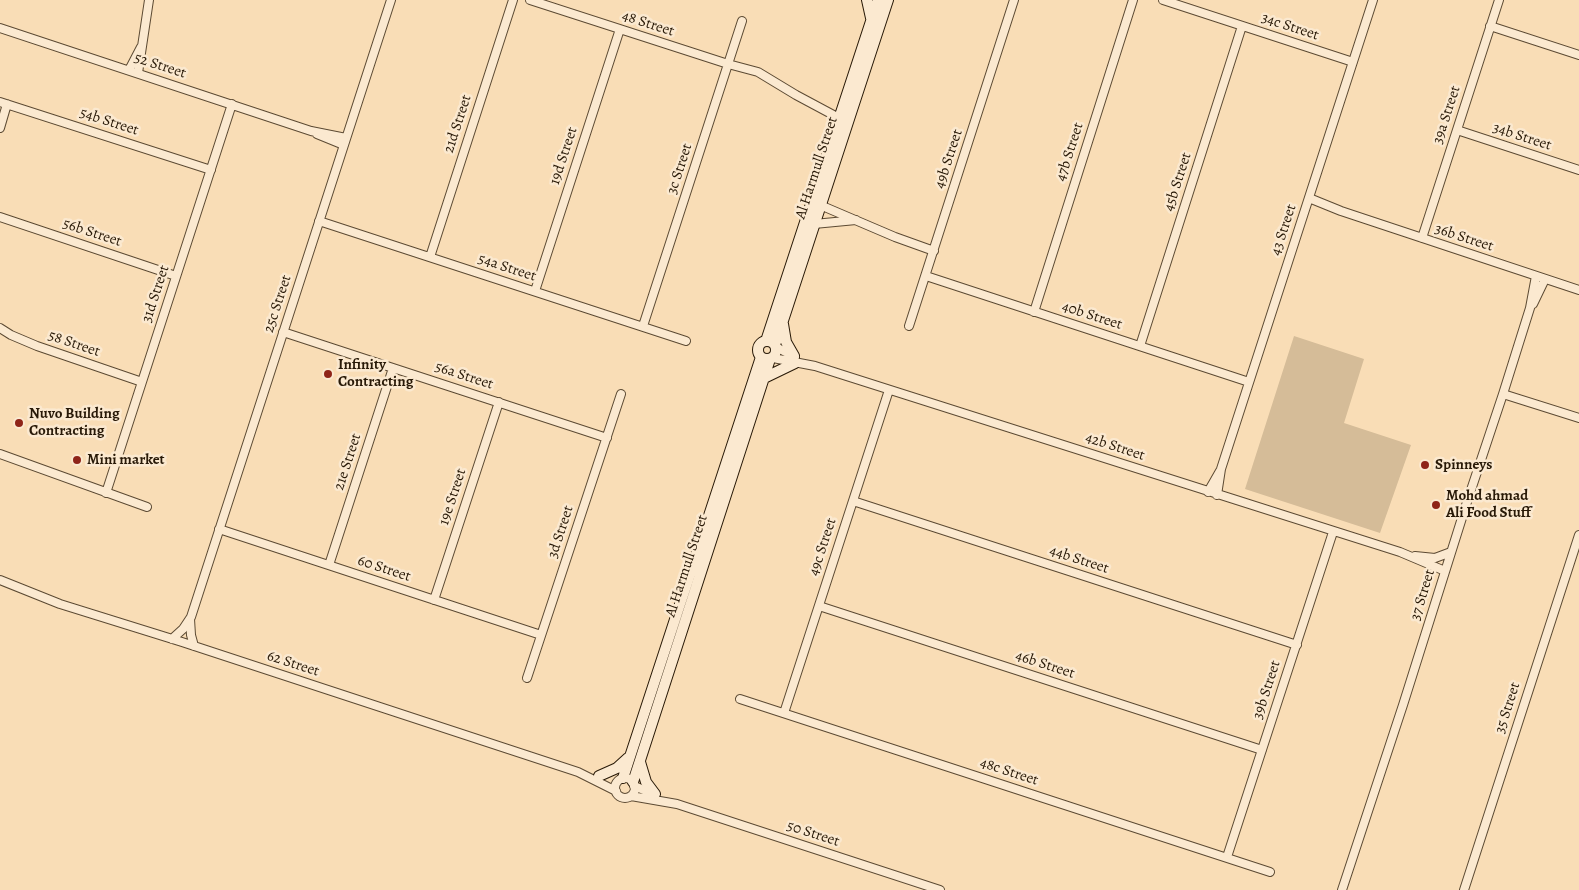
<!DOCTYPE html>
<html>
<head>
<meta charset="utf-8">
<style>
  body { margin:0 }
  canvas { display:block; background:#f9ddb6 }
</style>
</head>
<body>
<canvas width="1579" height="890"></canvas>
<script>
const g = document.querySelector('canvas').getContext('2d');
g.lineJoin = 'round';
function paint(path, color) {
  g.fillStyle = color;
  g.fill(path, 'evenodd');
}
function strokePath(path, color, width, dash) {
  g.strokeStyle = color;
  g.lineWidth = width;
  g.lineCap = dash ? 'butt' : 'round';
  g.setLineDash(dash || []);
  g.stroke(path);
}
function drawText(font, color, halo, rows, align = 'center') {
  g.font = font + ' Alegreya,serif';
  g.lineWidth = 5;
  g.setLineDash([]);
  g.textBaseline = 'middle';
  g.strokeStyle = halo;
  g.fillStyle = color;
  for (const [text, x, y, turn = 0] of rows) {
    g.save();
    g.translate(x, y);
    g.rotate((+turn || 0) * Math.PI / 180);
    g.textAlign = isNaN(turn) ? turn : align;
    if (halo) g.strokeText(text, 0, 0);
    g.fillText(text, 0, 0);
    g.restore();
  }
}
paint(new Path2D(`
  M1294 336 1364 359 1344 423 1411 445 1380 533 1245 489Z`), '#d5bc98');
const street = new Path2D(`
  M530 0 728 64 758 72 796 95 839 118
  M1163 0 1353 62
  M1490 26 1579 55
  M0 28 311 131 346 138
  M129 70 141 47
  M138 73 149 0
  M0 102 211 170
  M0 128 7 104
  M1457 130 1579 170
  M317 134 344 145
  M1309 198 1341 211 1579 290
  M820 205 895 237 934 251
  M0 217 176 276
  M319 221 686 341
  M814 224 856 220
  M1422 238 1499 0
  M430 257 513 0
  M926 276 1249 382
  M535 291 620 29
  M1533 304 1545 279
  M1034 312 1133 0
  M643 326 742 21
  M909 326 1014 0
  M0 328 11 335 37 346 142 382
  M283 332 607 438
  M1140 346 1242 26
  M776 347 795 357
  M773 358 815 366 1400 552 1445 571
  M1503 394 1579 418
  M0 454 147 507
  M1208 492 1220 471
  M106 493 232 104
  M1217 495 1221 469 1373 0
  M853 501 1297 645
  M219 529 541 635
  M1415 556 1435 558 1451 552
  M329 565 393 368
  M0 580 60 604 182 642 578 772 616 791
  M434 600 499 402
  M819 606 1262 750
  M190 619 191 635 194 646
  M172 639 183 629 191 617 391 0
  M527 678 621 394
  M740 699 1270 872
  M784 713 889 390
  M615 788a10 10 0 1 1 20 0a10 10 0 1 1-20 0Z
  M634 786 654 794
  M631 796 677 804 940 890
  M1227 857 1333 532
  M1342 890 1403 705 1467 502 1503 394 1530 308 1536 276
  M1464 890 1579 535`);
const secondary = new Path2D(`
  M867 0 871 18
  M783 324 786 342 794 356
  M758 350a9 9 0 1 1 18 0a9 9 0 1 1-18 0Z
  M766 341 878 0
  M775 345 888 0
  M764 378 795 363
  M640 762 646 782 655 794
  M599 776 617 768 628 758
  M623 778 761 357
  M633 782 770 359`);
strokePath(street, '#5c4a33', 10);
strokePath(secondary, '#281907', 12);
strokePath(street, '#fbe9d0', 8);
strokePath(secondary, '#fbe9d0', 10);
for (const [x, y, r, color] of [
  [328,374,5,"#8f2418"],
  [19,423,5,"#8f2418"],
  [77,460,5,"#8f2418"],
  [1425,465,5,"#8f2418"],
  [1436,505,5,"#8f2418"]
]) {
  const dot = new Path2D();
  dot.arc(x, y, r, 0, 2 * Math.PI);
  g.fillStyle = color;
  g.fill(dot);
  strokePath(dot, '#fbe9d0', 2);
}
drawText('15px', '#281907', '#fbe9d0', [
  ["48 Street",648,24,18],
  ["34c Street",1290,27,18],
  ["52 Street",160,66,18],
  ["39a Street",1447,115,-72],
  ["54b Street",109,122,18],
  ["21d Street",458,124,-72],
  ["34b Street",1522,137,18],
  ["47b Street",1070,152,-72],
  ["19d Street",564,156,-72],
  ["49b Street",949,159,-72],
  ["Al Harmull Street",817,168,-72],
  ["3c Street",680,169,-72],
  ["45b Street",1178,182,-72],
  ["43 Street",1284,230,-72],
  ["56b Street",92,233,18],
  ["36b Street",1464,238,18],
  ["54a Street",507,268,18],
  ["31d Street",156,294,-72],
  ["25c Street",278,304,-72],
  ["40b Street",1092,316,18],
  ["58 Street",74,344,19],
  ["56a Street",464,376,18],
  ["42b Street",1115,447,18],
  ["21e Street",348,462,-72],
  ["19e Street",453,497,-72],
  ["3d Street",561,532,-72],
  ["49c Street",823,547,-72],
  ["44b Street",1079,560,18],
  ["Al Harmull Street",687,566,-72],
  ["60 Street",384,569,18],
  ["37 Street",1423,595,-73],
  ["62 Street",293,664,18],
  ["46b Street",1045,665,18],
  ["39b Street",1267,690,-72],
  ["35 Street",1508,708,-72],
  ["48c Street",1009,772,18],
  ["50 Street",813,834,18]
]);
drawText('bold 15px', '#281907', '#fbe9d0', [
  ["Infinity",338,365],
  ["Contracting",338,382],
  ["Nuvo Building",29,414],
  ["Contracting",29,431],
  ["Mini market",87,460],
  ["Spinneys",1435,465],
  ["Mohd ahmad",1446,496],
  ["Ali Food Stuff",1446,513]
], 'left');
</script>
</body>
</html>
